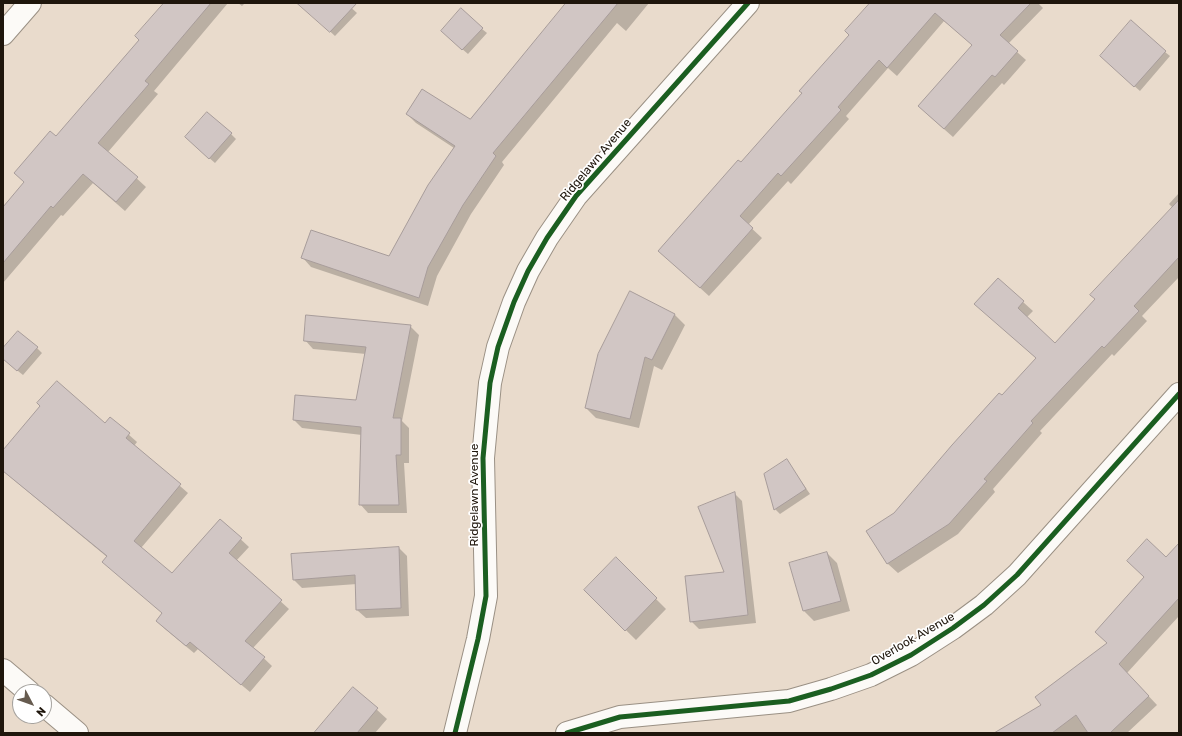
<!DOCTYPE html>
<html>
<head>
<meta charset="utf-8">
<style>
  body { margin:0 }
  #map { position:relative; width:1182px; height:736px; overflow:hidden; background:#e9dbcc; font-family:Rubik,sans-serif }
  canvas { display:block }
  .frame { position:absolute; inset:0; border:4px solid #1f160c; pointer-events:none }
  .north { position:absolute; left:12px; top:684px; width:40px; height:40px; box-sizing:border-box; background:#fff; border:1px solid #a5a29e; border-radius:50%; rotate:131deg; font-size:11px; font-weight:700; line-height:16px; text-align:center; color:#1f160c }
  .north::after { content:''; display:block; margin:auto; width:14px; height:18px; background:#665b4f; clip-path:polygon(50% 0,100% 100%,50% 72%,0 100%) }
</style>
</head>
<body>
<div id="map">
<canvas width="1182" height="736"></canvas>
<div class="frame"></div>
<div class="north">N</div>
</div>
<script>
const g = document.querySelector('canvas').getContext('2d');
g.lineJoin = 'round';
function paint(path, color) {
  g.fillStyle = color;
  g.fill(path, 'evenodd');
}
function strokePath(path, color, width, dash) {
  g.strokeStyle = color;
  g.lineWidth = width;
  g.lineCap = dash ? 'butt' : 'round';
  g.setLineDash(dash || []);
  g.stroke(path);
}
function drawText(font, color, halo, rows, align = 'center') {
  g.font = font + ' Rubik,sans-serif';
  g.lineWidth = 3.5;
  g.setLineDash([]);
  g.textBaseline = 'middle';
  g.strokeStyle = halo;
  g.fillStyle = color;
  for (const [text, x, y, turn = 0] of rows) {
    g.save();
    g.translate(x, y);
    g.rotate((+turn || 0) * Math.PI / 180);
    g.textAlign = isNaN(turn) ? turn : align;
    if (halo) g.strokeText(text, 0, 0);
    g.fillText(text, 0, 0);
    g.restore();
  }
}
paint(new Path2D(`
  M165 3H228L154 91 158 94 108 152 146 187 125 211 93 183 63 216 61 215 3 283V209L25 182 56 138 140 40Z
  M238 3H245L242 6Z
  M299 3H346L357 13 335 36Z
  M582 3H649L626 31 617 23 502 162 504 165 471 214 437 276 428 306 311 267 303 258 389 257 454 148 416 123 407 114 470 120Z
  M884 3H1038L1043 8 1008 44 1026 60 1004 85 1002 83 953 137 928 115 973 45 944 21 897 76 888 68 846 116 849 119 791 184 788 181 748 225 762 238 709 296 659 251 741 164Z
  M482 29 487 33 468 54 447 36Z
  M1165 52 1170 56 1140 91 1106 61Z
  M231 134 236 139 215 163 191 142Z
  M1179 193V277L1142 316 1147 321 1114 356 1112 354 1040 431 1042 433 993 489 995 492 958 534 898 573 888 564 867 532 895 514 1037 359 976 304 1023 302 1033 311 1027 317 1055 344 1096 300 1173 208 1169 204Z
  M631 292 675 315 685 325 662 370 654 366 639 428 596 418 586 408Z
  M410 326 419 335 402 421 409 428V463H404L407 513H368L360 504 362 435 302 428 294 420 357 401 366 354 313 349 305 340Z
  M37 348 42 353 23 375 3 359V350Z
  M110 418 137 442 134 446 188 493 141 548 172 574 220 520 249 547 236 561 289 609 253 648 272 666 250 692 198 649 194 653 165 629 157 621 163 614 107 557 3 471V452L105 425Z
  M787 461 810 494 780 514 775 509Z
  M734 493 742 501 756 623 699 629 691 621 726 572Z
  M1179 546V616L1127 673 1157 705 1127 733H996L1043 705 1108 644 1166 558Z
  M399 548 407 556 409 616 366 618 357 610V584L302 588 294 580Z
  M827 553 837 563 850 611 814 621 804 611 791 564Z
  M616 559 666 609 636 640 585 590Z
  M353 688 387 719 375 733H315Z`), '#0003');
const building = new Path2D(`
  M164 3H211L145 81 149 84 98 143 138 177 116 202 83 174 53 208 51 206 3 263V207L24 182 14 173 50 131 56 136 139 40 135 36Z
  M297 3H357L330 32Z
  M566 3H618L493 153 496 156 463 205 428 267 419 298 301 258 311 230 389 256 428 185 455 146 406 114 422 89 470 119Z
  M870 3H1031L1000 35 1018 51 995 77 992 75 944 129 918 106 972 45 935 13 887 68 879 60 838 107 841 110 781 176 778 173 740 216 753 228 700 288 658 251 738 160 741 162 802 93 799 91 849 35 845 31Z
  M461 8 483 28 462 50 441 31Z
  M1131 20 1166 51 1134 87 1100 56Z
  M207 112 232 133 209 159 185 137Z
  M1179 200V257L1134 306 1139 311 1104 348 1102 346 1031 421 1033 423 984 479 987 481 949 524 887 564 866 531 894 513 952 445 999 393 1002 395 1036 358 974 304 998 278 1024 301 1018 308 1055 343 1095 299 1090 295Z
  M630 291 675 314 652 360 645 357 630 419 585 408 598 354Z
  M306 315 411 325 393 418H401V455H396L399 505H359L361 427 293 420 295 395 356 400 366 347 304 341Z
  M18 331 38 347 17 371 3 359V348Z
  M57 381 105 423 110 417 130 433 126 438 181 484 134 541 172 573 220 519 242 538 229 553 282 600 245 641 265 657 241 685 190 642 186 646 156 621 162 613 102 562 107 556 3 471V450L40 406 37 403Z
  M787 459 806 489 774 510 764 474Z
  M735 492 748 615 690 622 685 576 724 572 698 507Z
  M1147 539 1166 557 1179 543V598L1119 664 1149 696 1110 733H1088L1076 715 1052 733H994L1041 705 1035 697 1107 643 1095 632 1144 577 1127 561Z
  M399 547 401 608 356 610 355 575 293 580 291 554Z
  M827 552 841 601 803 611 789 563Z
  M616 557 657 598 625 631 584 590Z
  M353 687 378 708 357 733H314Z`);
paint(building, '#d1c6c4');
strokePath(building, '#a79c9a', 1);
const minor = new Path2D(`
  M3 34 30 3
  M455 733 478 639 486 596 483 458 490 383 498 347 514 302 528 271 547 238 576 196 748 3
  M567 733 620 717 789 701 831 689 871 675 911 655 953 628 984 605 1017 575 1179 394`);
const tertiary = new Path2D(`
  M3 670 29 692
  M44 705 77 733`);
strokePath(minor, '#9a9084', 24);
strokePath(tertiary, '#9a9084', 24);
strokePath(minor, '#fcfaf7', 22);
strokePath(tertiary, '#fcfaf7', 22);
strokePath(new Path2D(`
  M455 733 478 639 486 596 483 458 490 383 498 347 514 302 528 271 547 238 576 196 748 3
  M567 733 620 717 789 701 831 689 871 675 911 655 953 628 984 605 1017 575 1179 394`), '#1b5e20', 5);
drawText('12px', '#1f160c', '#fff', [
  ["Ridgelawn Avenue",596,160,-50],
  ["Ridgelawn Avenue",475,495,-90],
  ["Overlook Avenue",913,639,-30]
]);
</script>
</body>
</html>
